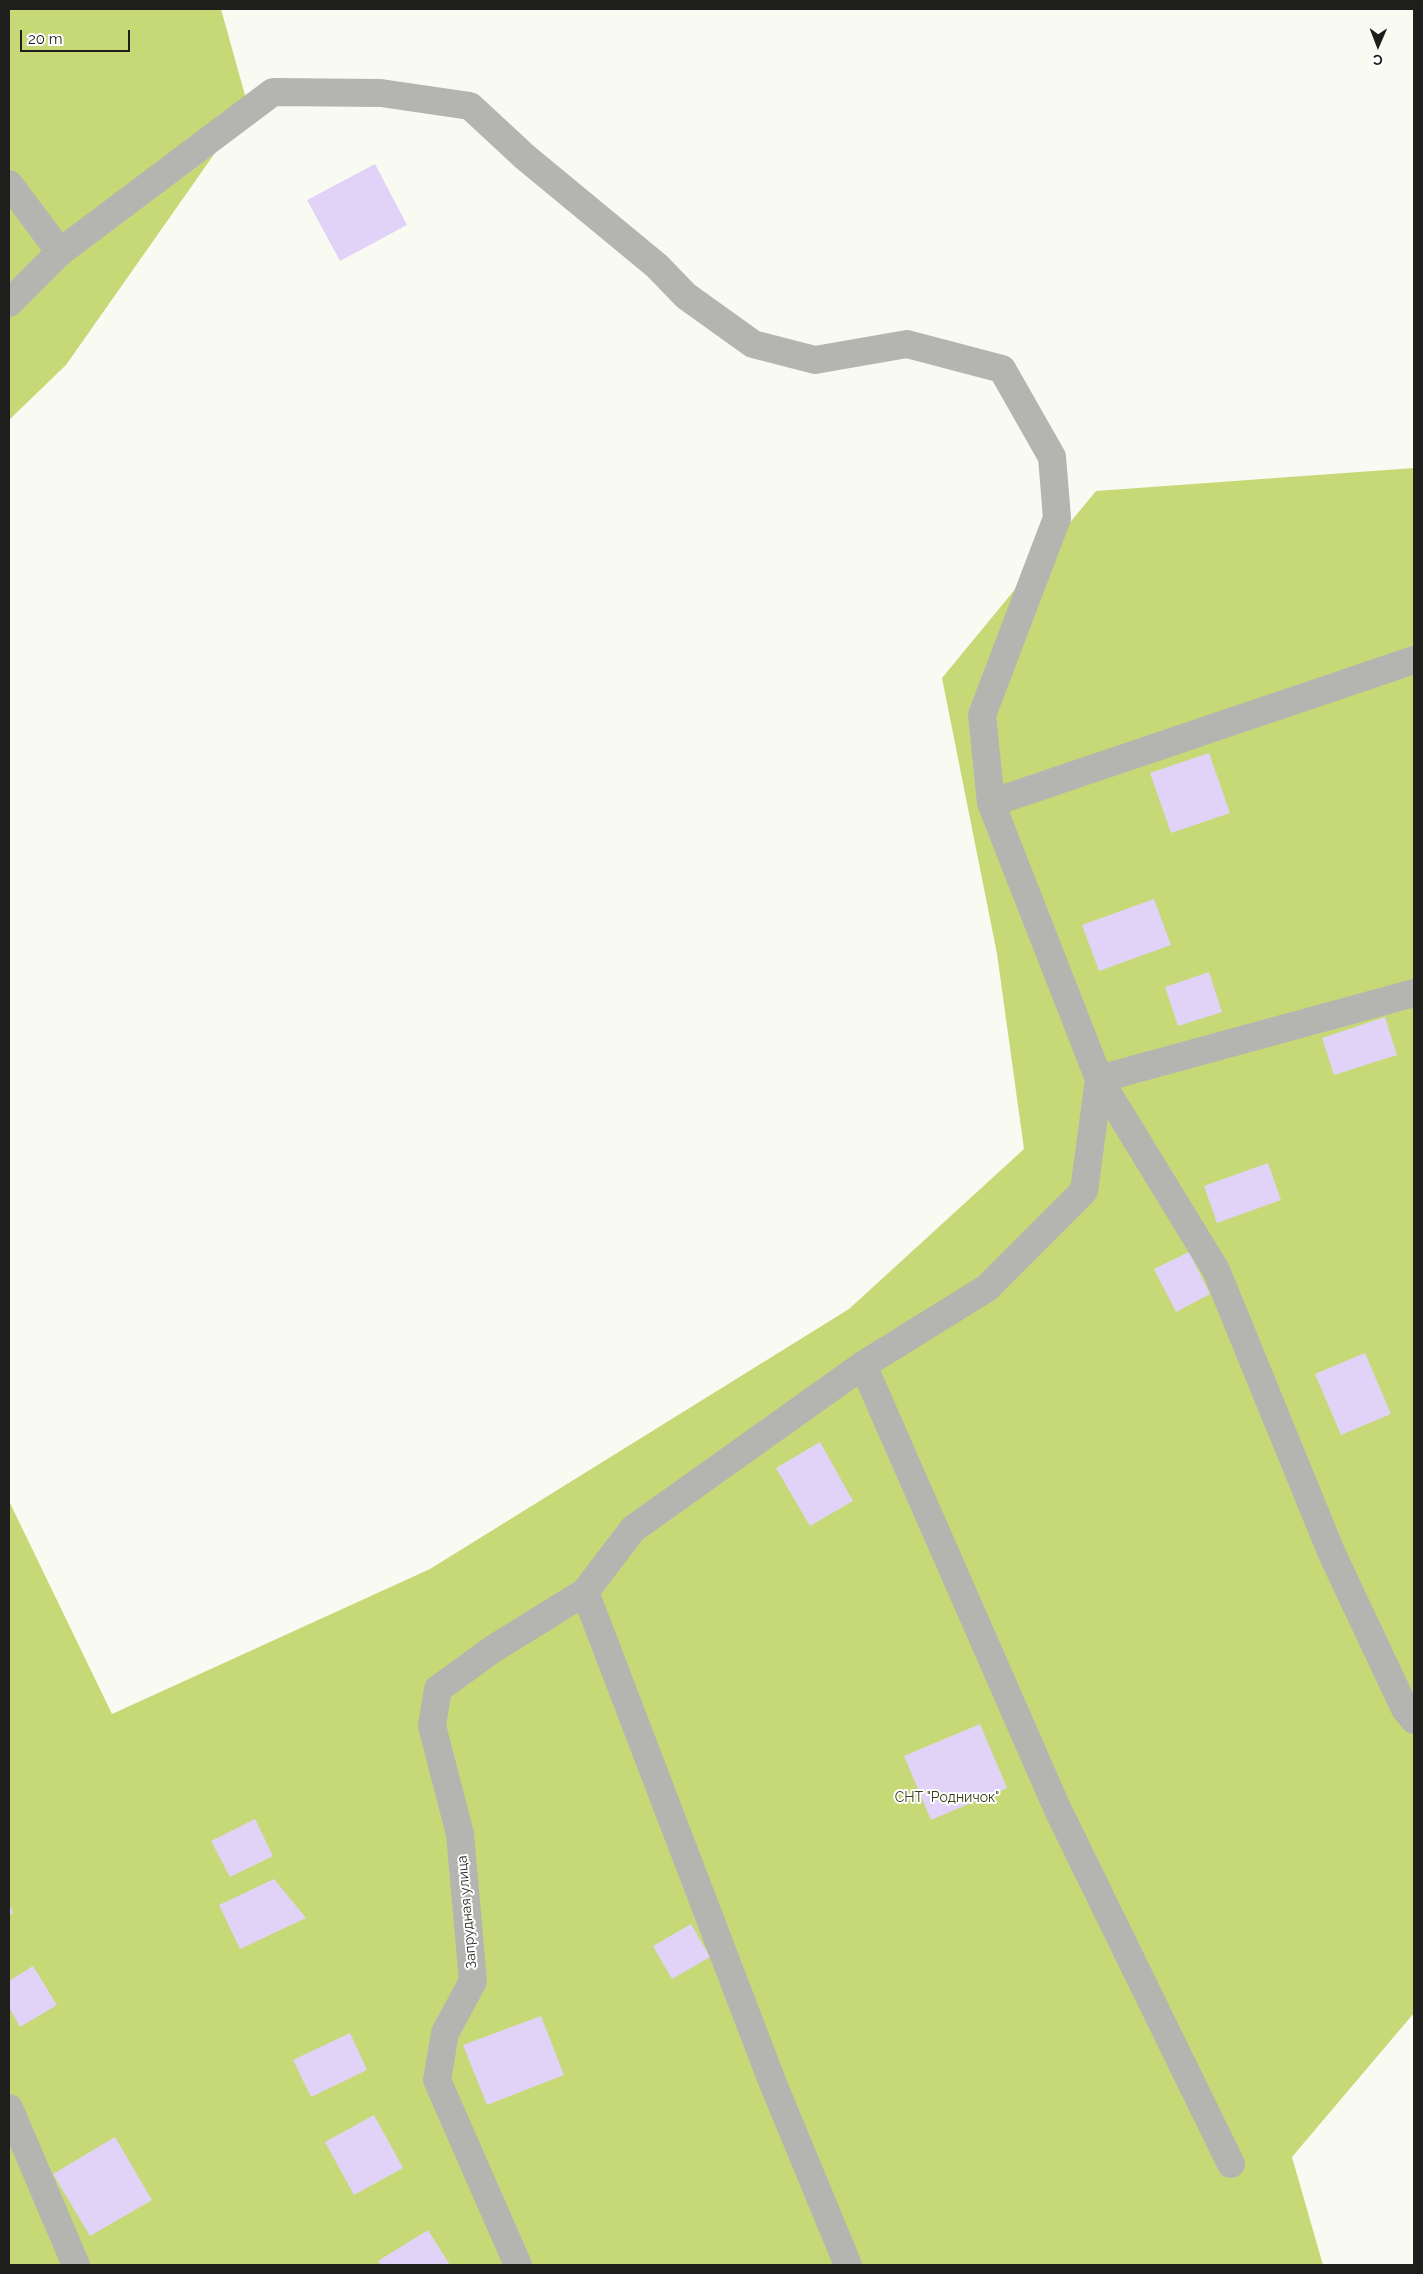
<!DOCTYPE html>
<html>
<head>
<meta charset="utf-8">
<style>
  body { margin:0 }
  #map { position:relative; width:1423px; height:2274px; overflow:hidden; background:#f9fbf2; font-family:Raleway,sans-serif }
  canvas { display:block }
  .frame { position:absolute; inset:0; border:10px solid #1e1f1c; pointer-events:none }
  .north { position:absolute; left:1353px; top:20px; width:50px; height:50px; -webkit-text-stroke:4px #fff; paint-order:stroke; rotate:181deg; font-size:14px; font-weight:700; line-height:20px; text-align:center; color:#1e1f1c }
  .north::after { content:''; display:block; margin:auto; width:18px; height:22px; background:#1e1f1c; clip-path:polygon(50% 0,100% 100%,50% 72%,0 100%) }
  .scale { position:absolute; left:20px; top:30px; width:110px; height:22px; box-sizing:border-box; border:2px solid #1e1f1c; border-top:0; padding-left:6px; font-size:15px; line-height:18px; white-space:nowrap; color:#1e1f1c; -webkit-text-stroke:4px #fff; paint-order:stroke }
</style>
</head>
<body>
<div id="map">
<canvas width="1423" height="2274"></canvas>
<div class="frame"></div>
<div class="north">С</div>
<div class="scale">20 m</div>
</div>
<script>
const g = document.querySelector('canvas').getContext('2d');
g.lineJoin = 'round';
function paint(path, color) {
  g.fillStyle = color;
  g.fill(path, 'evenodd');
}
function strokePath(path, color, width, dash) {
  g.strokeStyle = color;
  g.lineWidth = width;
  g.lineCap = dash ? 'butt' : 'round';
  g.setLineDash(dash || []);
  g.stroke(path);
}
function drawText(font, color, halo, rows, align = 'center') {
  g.font = font + ' Raleway,sans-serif';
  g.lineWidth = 4;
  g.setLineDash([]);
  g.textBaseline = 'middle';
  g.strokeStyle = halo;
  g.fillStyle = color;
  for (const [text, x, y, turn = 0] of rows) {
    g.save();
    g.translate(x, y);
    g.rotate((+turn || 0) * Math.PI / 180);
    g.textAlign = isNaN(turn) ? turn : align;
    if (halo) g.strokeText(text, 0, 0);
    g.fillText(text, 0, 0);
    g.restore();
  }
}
paint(new Path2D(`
  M9 9H221L248 106 66 365 9 420Z
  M1414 468V2013L1292 2157 1323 2265H9V1501L112 1714 430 1569 849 1309 1024 1149 997 954 942 678 1096 491Z`), '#c7d976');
paint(new Path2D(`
  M375 164 407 225 340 261 307 200Z
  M1209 753 1230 813 1171 833 1150 773Z
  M1154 899 1171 945 1099 971 1082 925Z
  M1209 972 1222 1012 1178 1026 1165 987Z
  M1385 1017 1397 1055 1334 1075 1322 1038Z
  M1268 1163 1281 1200 1217 1223 1204 1186Z
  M1189 1252 1210 1294 1176 1312 1154 1269Z
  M1365 1353 1391 1414 1341 1435 1315 1374Z
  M820 1442 853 1501 810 1526 776 1468Z
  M980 1724 1007 1788 931 1820 904 1756Z
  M255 1819 273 1856 230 1877 211 1841Z
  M274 1879 306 1918 240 1949 219 1905Z
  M9 1903 13 1913 9 1915Z
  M691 1924 710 1957 672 1979 653 1946Z
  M33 1966 57 2005 20 2027 9 2007V1981Z
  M541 2016 564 2075 487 2105 463 2045Z
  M350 2033 367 2070 311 2097 293 2060Z
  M374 2115 403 2168 354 2195 325 2142Z
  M115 2137 152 2200 90 2236 53 2174Z
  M428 2230 450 2265H381L378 2261Z`), '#e1d3f7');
strokePath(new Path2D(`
  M9 184 60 252
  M9 303 60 252 273 92 381 93 470 106 525 157 657 266 686 296 753 344 815 360 907 344 1002 369 1052 457 1057 518 982 715 991 803 1099 1079 1084 1191 987 1288 863 1365 633 1529 585 1592 493 1649 438 1689 432 1726 460 1834 473 1981 445 2033 437 2080 518 2265
  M991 803 1414 660
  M1414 993 1099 1079 1216 1270 1332 1554 1405 1709 1414 1720
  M863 1365 1058 1810 1231 2164
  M585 1592 772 2081 848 2265
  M9 2108 76 2265`), '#b4b5b1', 28);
drawText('14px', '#394017', '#fff', [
  ["СНТ \"Родничок\"",947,1798]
]);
drawText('14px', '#1e1f1c', '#fff', [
  ["Запрудная улица",467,1912,-95]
]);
</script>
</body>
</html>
